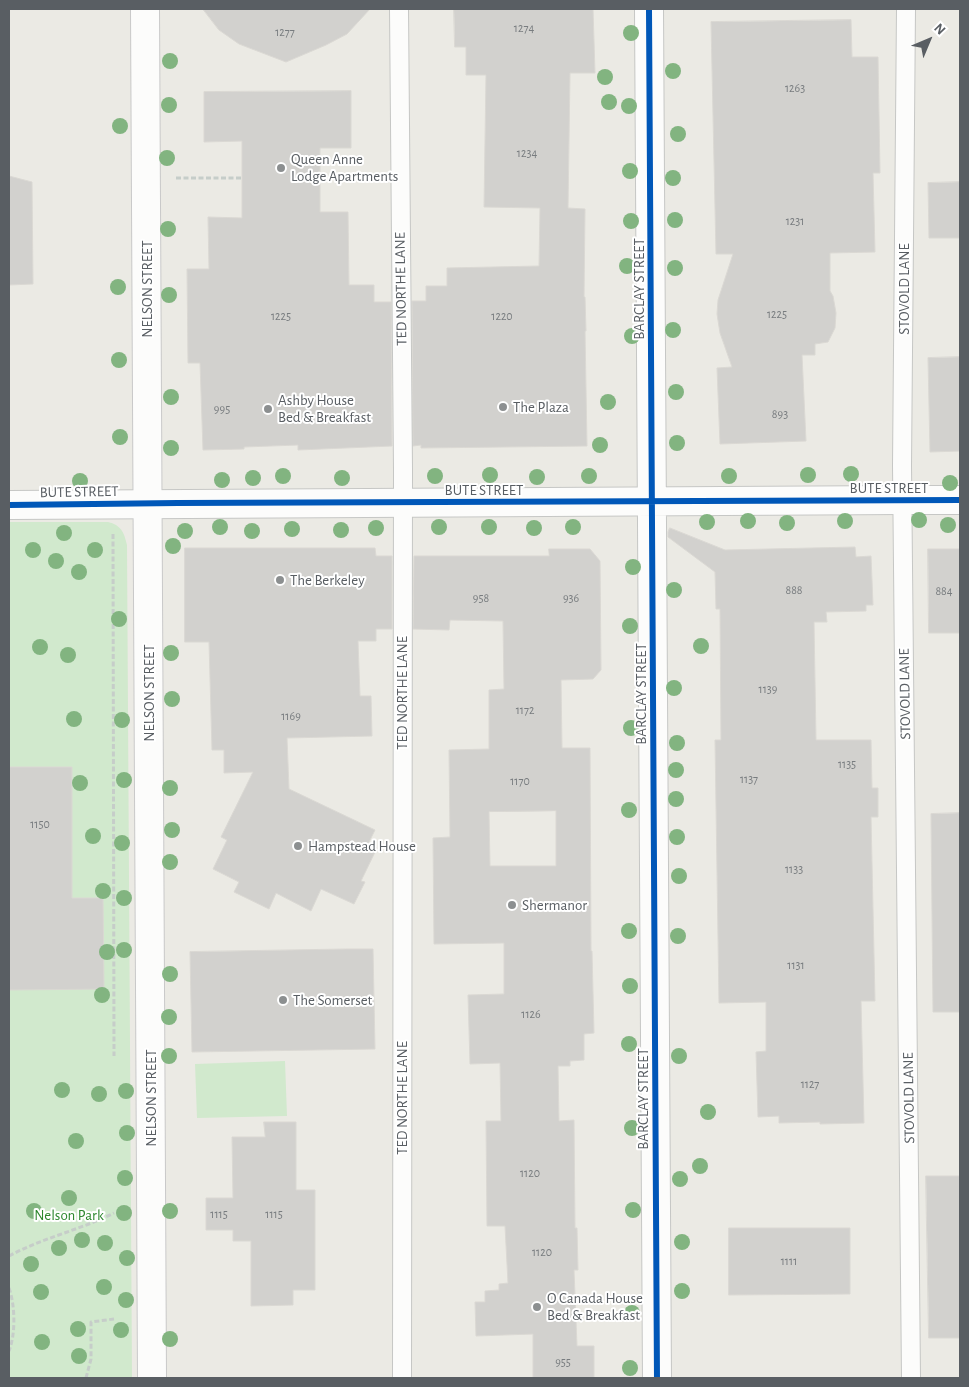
<!DOCTYPE html>
<html>
<head>
<meta charset="utf-8">
<style>
  body { margin:0 }
  #map { position:relative; width:969px; height:1387px; overflow:hidden; background:#ebeae4; font-family:"Alegreya Sans",sans-serif }
  canvas { display:block }
  .frame { position:absolute; inset:0; border:10px solid #595e63; pointer-events:none }
  .north { position:absolute; left:904px; top:15px; width:50px; height:50px; -webkit-text-stroke:4px #fff; paint-order:stroke; rotate:45deg; font-size:14px; font-weight:700; line-height:20px; text-align:center; color:#595e63 }
  .north::after { content:''; display:block; margin:auto; width:18px; height:22px; background:#595e63; clip-path:polygon(50% 0,100% 100%,50% 72%,0 100%) }
</style>
</head>
<body>
<div id="map">
<canvas width="969" height="1387"></canvas>
<div class="frame"></div>
<div class="north">N</div>
</div>
<script>
const g = document.querySelector('canvas').getContext('2d');
g.lineJoin = 'round';
function paint(path, color) {
  g.fillStyle = color;
  g.fill(path, 'evenodd');
}
function strokePath(path, color, width, dash) {
  g.strokeStyle = color;
  g.lineWidth = width;
  g.lineCap = dash ? 'butt' : 'round';
  g.setLineDash(dash || []);
  g.stroke(path);
}
function drawText(font, color, halo, rows, align = 'center') {
  g.font = font + ' "Alegreya Sans",sans-serif';
  g.lineWidth = 4;
  g.setLineDash([]);
  g.textBaseline = 'middle';
  g.strokeStyle = halo;
  g.fillStyle = color;
  for (const [text, x, y, turn = 0] of rows) {
    g.save();
    g.translate(x, y);
    g.rotate((+turn || 0) * Math.PI / 180);
    g.textAlign = isNaN(turn) ? turn : align;
    if (halo) g.strokeText(text, 0, 0);
    g.fillText(text, 0, 0);
    g.restore();
  }
}
paint(new Path2D(`
  M9 522H108C121 525 124 532 127 545L132 1378H9Z
  M285 1061 287 1116 197 1118 195 1064Z`), '#d1e9cd');
const building = new Path2D(`
  M203 9H370L347 34 326 45 286 62 239 44 219 30Z
  M454 9H593L595 73H570L568 208 585 209 584 297H585L586 331H585L587 446 421 448V445L413 446 412 301H426V286H447V268L539 266 540 208 484 207 486 75H466V47H455Z
  M851 20 852 57H878L880 173H873L875 252 830 253V291L833 296 836 313 835 328 828 342 815 344V355H802L806 441 720 444 717 368 732 367 720 333 717 314 718 300 733 254H716L711 22Z
  M351 91V148H320V212H348L349 285H374V302H391L392 446 298 450V445L244 447V449L203 450 200 363H188L187 269H209L208 217 242 218V141L204 142V92Z
  M9 176 32 182 33 284 9 285Z
  M960 182V238H929L928 183Z
  M960 357V451L930 452 928 358Z
  M670 528 725 550 855 547 856 557 871 556 873 605H866V611L826 612 827 622H814L816 740H871L872 788H878V817H871L875 1001H861L864 1123 820 1124V1122L779 1123V1116L758 1117 756 1052 766 1051V1002L719 1003 715 740H721L720 609H716L715 572 668 537V532Z
  M185 548H375L376 556H392V629H376V641H358L360 696H371L372 736 287 738 289 789 375 830 368 844 377 848 361 881 365 882 354 904 321 889 311 911 276 893 269 909 234 892 239 882 213 869 227 840 221 837 253 772 224 773V750H212L209 642H185Z
  M549 549H590L600 561 601 670 593 679 561 680 562 748H590L591 951H592L594 1033 584 1034V1060L570 1061V1066H558L559 1121 574 1120 575 1228H577L578 1270H574L577 1346H594V1378H533V1334L476 1336 475 1302H485V1291L499 1290V1284L508 1283 505 1226H487L486 1121H501L500 1063 470 1064 468 995 504 994V943L434 944 433 838 450 837 449 750 489 749V690L504 689 503 621 450 620 449 630 413 629 414 556H549ZM556 811V866H490L489 812Z
  M928 549H960V633H929Z
  M9 767H72V898H103L104 989 9 990Z
  M960 813V1012H933L931 814Z
  M346 949H373L375 1049 192 1052 190 952Z
  M264 1122H296V1190H315V1290H293V1305L251 1306V1241H233V1230H206V1198H233L232 1137H265Z
  M926 1176H960V1338H929Z
  M729 1228H850V1294L729 1295Z`);
paint(building, '#d2d1ce');
strokePath(building, '#dad8d3', 1);
const lane = new Path2D(`
  M399 9 403 469 402 1378
  M906 9 902 465 911 1378`);
const street = new Path2D(`
  M649 9 657 1378
  M909 500H960
  M9 505 903 500`);
const secondary = new Path2D(`
  M145 9 152 1378`);
strokePath(lane, '#c6c7c5', 20);
strokePath(street, '#c6c7c5', 30);
strokePath(secondary, '#c9c9c9', 30);
strokePath(new Path2D(`
  M176 178H242
  M113 534 114 1056
  M9 1256C42 1238 80 1230 114 1213
  M9 1288C15 1305 16 1333 9 1351
  M86 1378 91 1359V1322L114 1319`), '#c6cdc9', 3, [5, 2.5]);
strokePath(lane, '#fcfcfb', 18);
strokePath(street, '#fcfcfb', 28);
strokePath(secondary, '#fcfcfb', 28);
strokePath(new Path2D(`
  M649 9 657 1378
  M9 505 178 503 960 500`), '#0057b8', 6);
g.fillStyle = '#82b480';
for (const [x, y] of [
  [631,33],
  [170,61],
  [673,71],
  [605,77],
  [609,102],
  [169,105],
  [629,106],
  [120,126],
  [678,134],
  [167,158],
  [630,171],
  [673,178],
  [675,220],
  [631,221],
  [168,229],
  [627,266],
  [675,268],
  [118,287],
  [169,295],
  [673,330],
  [632,336],
  [119,360],
  [676,392],
  [171,397],
  [608,402],
  [120,437],
  [677,443],
  [600,445],
  [171,448],
  [851,474],
  [490,475],
  [808,475],
  [283,476],
  [435,476],
  [589,476],
  [729,476],
  [537,477],
  [253,478],
  [342,478],
  [222,480],
  [80,481],
  [950,483],
  [919,520],
  [748,521],
  [845,521],
  [707,522],
  [787,523],
  [948,525],
  [220,527],
  [439,527],
  [489,527],
  [573,527],
  [376,528],
  [534,528],
  [292,529],
  [341,530],
  [185,531],
  [252,531],
  [64,533],
  [173,546],
  [33,550],
  [95,550],
  [56,561],
  [633,567],
  [79,572],
  [674,590],
  [119,619],
  [630,626],
  [701,646],
  [40,647],
  [171,653],
  [68,655],
  [674,688],
  [172,699],
  [74,719],
  [122,720],
  [631,728],
  [677,743],
  [676,770],
  [124,780],
  [80,783],
  [170,788],
  [676,799],
  [629,810],
  [172,830],
  [93,836],
  [677,837],
  [122,843],
  [170,862],
  [679,876],
  [103,891],
  [124,898],
  [629,931],
  [678,936],
  [124,950],
  [107,952],
  [170,974],
  [630,986],
  [102,995],
  [169,1017],
  [629,1044],
  [169,1056],
  [679,1056],
  [62,1090],
  [126,1091],
  [99,1094],
  [708,1112],
  [632,1128],
  [127,1133],
  [76,1141],
  [700,1166],
  [125,1178],
  [680,1179],
  [69,1198],
  [633,1210],
  [34,1211],
  [170,1211],
  [124,1213],
  [82,1240],
  [682,1242],
  [105,1243],
  [59,1248],
  [127,1258],
  [31,1264],
  [104,1287],
  [682,1291],
  [41,1292],
  [126,1300],
  [632,1313],
  [78,1329],
  [121,1330],
  [170,1339],
  [42,1342],
  [79,1356],
  [630,1368]
]) {
  g.beginPath();
  g.arc(x, y, 8, 0, 2 * Math.PI);
  g.fill();
}
for (const [x, y, r, color] of [
  [281,168,5,"#8c8f90"],
  [503,407,5,"#8c8f90"],
  [268,409,5,"#8c8f90"],
  [280,580,5,"#8c8f90"],
  [298,846,5,"#8c8f90"],
  [512,905,5,"#8c8f90"],
  [283,1000,5,"#8c8f90"],
  [537,1307,5,"#8c8f90"]
]) {
  const dot = new Path2D();
  dot.arc(x, y, r, 0, 2 * Math.PI);
  g.fillStyle = color;
  g.fill(dot);
  strokePath(dot, '#fff', 2);
}
drawText('12px', '#787c7f', null, [
  ["1274",524,28],
  ["1277",285,32],
  ["1263",795,88],
  ["1234",527,153],
  ["1231",795,221],
  ["1225",777,314],
  ["1225",281,316],
  ["1220",502,316],
  ["995",222,409],
  ["893",780,414],
  ["888",794,590],
  ["884",944,591],
  ["958",481,598],
  ["936",571,598],
  ["1139",768,689],
  ["1172",525,710],
  ["1169",291,716],
  ["1135",847,764],
  ["1137",749,779],
  ["1170",520,781],
  ["1150",40,824],
  ["1133",794,869],
  ["1131",796,965],
  ["1126",531,1014],
  ["1127",810,1084],
  ["1120",530,1173],
  ["1115",219,1214],
  ["1115",274,1214],
  ["1120",542,1252],
  ["1111",789,1261],
  ["955",563,1362]
]);
drawText('15px', '#595e63', '#fff', [
  ["Queen Anne",291,159],
  ["Lodge Apartments",291,176],
  ["Ashby House",278,400],
  ["Bed & Breakfast",278,417],
  ["The Plaza",513,407],
  ["The Berkeley",290,580],
  ["Hampstead House",308,846],
  ["Shermanor",522,905],
  ["The Somerset",293,1000],
  ["O Canada House",547,1298],
  ["Bed & Breakfast",547,1315]
], 'left');
drawText('15px', '#595e63', '#fff', [
  ["NELSON STREET",147,289,-90],
  ["TED NORTHE LANE",401,289,-91],
  ["BARCLAY STREET",639,289,-90],
  ["STOVOLD LANE",904,289,-90],
  ["BUTE STREET",889,488],
  ["BUTE STREET",484,490],
  ["BUTE STREET",79,492,-1],
  ["NELSON STREET",149,693,-90],
  ["TED NORTHE LANE",402,693,-90],
  ["BARCLAY STREET",641,694,-90],
  ["STOVOLD LANE",905,694,-91],
  ["NELSON STREET",151,1098,-90],
  ["TED NORTHE LANE",402,1098,-90],
  ["STOVOLD LANE",909,1098,-91],
  ["BARCLAY STREET",643,1099,-90]
]);
drawText('15px', '#2d872e', '#fff', [
  ["Nelson Park",69,1215]
]);
</script>
</body>
</html>
